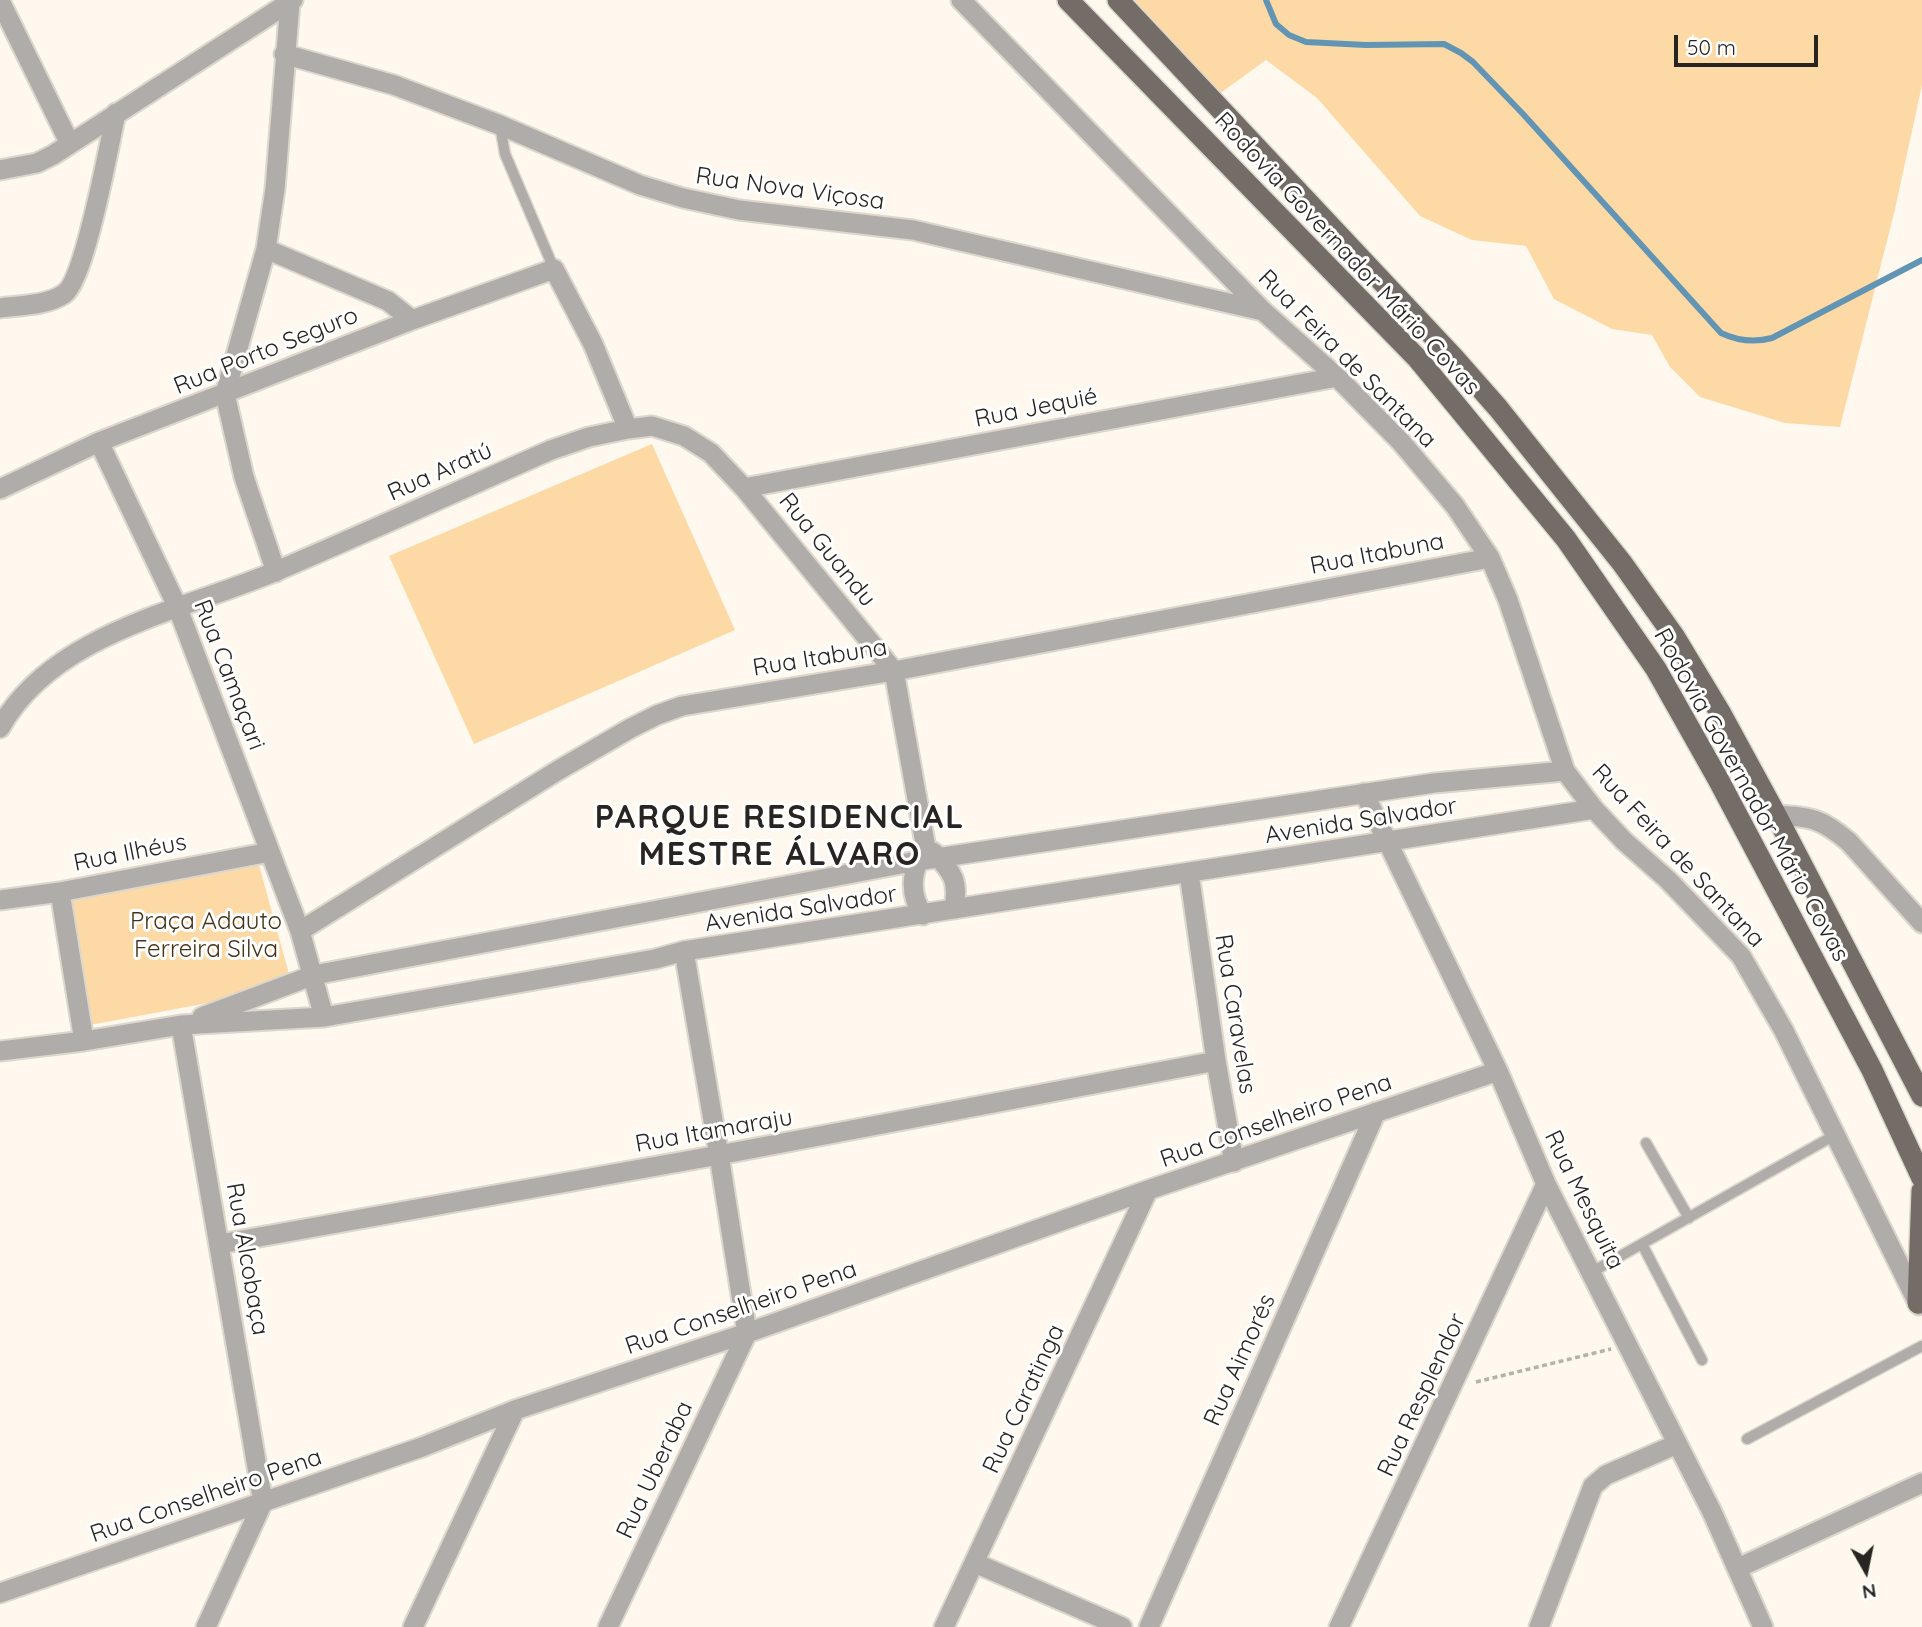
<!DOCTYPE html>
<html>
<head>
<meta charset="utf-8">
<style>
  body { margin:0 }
  #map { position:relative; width:1922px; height:1627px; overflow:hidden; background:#fff8ee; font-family:Quicksand,sans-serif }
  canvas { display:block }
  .north { position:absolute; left:1831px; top:1536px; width:70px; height:70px; -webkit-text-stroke:5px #fff; paint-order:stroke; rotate:171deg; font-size:19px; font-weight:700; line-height:28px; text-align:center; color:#272421 }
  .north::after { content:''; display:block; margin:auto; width:24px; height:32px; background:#272421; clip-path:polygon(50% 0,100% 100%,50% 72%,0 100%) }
  .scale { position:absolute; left:1674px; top:35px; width:144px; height:32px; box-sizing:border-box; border:4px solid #272421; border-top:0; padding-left:9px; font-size:21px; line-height:24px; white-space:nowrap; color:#272421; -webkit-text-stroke:5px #fff; paint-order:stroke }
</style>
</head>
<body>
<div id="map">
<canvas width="1922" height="1627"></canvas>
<div class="north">N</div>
<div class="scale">50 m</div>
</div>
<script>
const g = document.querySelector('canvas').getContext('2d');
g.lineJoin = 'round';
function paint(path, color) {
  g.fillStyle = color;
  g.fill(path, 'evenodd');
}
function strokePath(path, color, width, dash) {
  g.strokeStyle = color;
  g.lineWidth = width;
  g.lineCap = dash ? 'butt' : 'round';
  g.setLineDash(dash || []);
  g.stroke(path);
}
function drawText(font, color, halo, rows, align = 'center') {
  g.font = font + ' Quicksand,sans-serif';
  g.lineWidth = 6;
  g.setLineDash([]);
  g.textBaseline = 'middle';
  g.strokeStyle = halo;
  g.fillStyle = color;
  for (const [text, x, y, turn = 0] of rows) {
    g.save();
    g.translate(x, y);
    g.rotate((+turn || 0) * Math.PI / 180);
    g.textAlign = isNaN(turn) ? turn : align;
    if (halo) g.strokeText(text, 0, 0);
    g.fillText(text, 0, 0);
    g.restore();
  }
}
paint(new Path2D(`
  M1128 0H1922V85L1895 209 1840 427 1785 423 1700 397 1670 367 1652 335 1612 329 1554 299 1526 246 1472 240 1420 216 1317 98 1266 60 1219 94Z
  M652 444 735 630 474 744 389 556Z
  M257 858 291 981 272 991 90 1025 68 894Z`), '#fdd9a6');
strokePath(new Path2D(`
  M1266 0 1276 24 1289 35 1306 42 1366 45 1444 44 1461 53 1473 62 1523 114 1721 333C1738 341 1754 343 1772 338L1922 260`), '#6295b3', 6);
const service = new Path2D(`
  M500 125 505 154 554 269
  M1646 1143 1689 1218
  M1642 1244 1702 1360
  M1592 1272 1835 1135
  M1747 1439 1922 1346`);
const minor = new Path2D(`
  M961 0 1263 311 1337 377 1401 442 1455 506 1490 558 1508 600 1565 771 1594 809 1624 841 1668 880 1741 956 1784 1031 1919 1305
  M0 1 70 144
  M284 54 394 85 500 125 640 185 683 198 739 210 913 230 1263 311
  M0 170 37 163 53 155 293 0
  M266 249 388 301 412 320
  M0 308C20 305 46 306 64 294 85 280 109 145 116 113
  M99 442 177 606 300 931
  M744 488 1337 377
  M0 489 99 442 412 320 554 269 593 344 628 429
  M276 572 244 477 225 394 266 249 275 189 290 2
  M0 728C53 632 186 610 279 570 370 531 460 490 551 450L589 437 628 429 652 426 684 436 711 453 744 488 894 671 925 843C914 869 906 889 923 915
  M1364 793 1498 1071 1546 1184 1712 1512 1763 1627
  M1776 815C1811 817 1821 818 1849 842L1922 923
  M933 852C953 872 959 881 954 909
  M1189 873 1216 1061 1234 1162
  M60 892 84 1041
  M0 900 60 892 270 852
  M202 1017 314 975 917 861 1434 783 1565 771
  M324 1017 300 931 557 771 631 728 657 715 682 706 894 671 1490 558
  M181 1025 263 1502
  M0 1051 84 1041 181 1025 324 1017 655 959 684 951 1594 809
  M220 1244 719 1155 1216 1061
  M975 1563 1122 1627
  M1738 1568 1922 1483
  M0 1593 422 1447 515 1410 747 1333 1148 1190 1498 1071
  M206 1627 263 1502
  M413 1627 515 1410
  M608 1627 747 1333 719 1155 684 951
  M944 1627 1148 1190
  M1149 1627 1376 1112
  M1339 1627 1546 1184
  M1539 1627 1593 1486 1606 1475 1677 1444`);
const primary = new Path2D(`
  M1068 0 1418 359 1566 539 1656 669 1718 779 1872 1070 1922 1178
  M1118 0 1454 358 1498 408 1622 563 1674 636 1721 714 1776 815 1922 1096
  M1918 1303 1922 1191`);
strokePath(service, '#dcd6cd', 13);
strokePath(minor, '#dcd6cd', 23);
strokePath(primary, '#dcd6cd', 24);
strokePath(new Path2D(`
  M1476 1382 1611 1349`), '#b6b1a9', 3.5, [5, 3.5]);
strokePath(service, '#b0aca9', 10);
strokePath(minor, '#b0aca9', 19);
strokePath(primary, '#746c67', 21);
drawText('24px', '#272421', '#fff', [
  ["Rua Nova Viçosa",790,189,8],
  ["Rodovia Governador Mário Covas",1347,254,47],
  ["Rua Porto Seguro",266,351,-22],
  ["Rua Feira de Santana",1347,359,45],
  ["Rua Jequié",1036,408,-11],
  ["Rua Aratú",440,472,-24],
  ["Rua Guandu",827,550,51],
  ["Rua Itabuna",1377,554,-11],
  ["Rua Itabuna",820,658,-9],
  ["Rua Camaçari",229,675,69],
  ["Rodovia Governador Mário Covas",1751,795,61],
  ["Avenida Salvador",1361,821,-9],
  ["Rua Ilhéus",130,853,-11],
  ["Rua Feira de Santana",1678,856,47],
  ["Avenida Salvador",801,909,-9],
  ["Rua Caravelas",1235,1014,81],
  ["Rua Conselheiro Pena",1276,1121,-19],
  ["Rua Itamaraju",714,1131,-10],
  ["Rua Mesquita",1584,1200,64],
  ["Rua Alcobaça",247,1259,80],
  ["Rua Conselheiro Pena",741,1308,-19],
  ["Rua Aimorés",1240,1360,-66],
  ["Rua Resplendor",1422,1395,-65],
  ["Rua Caratinga",1024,1399,-65],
  ["Rua Uberaba",655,1470,-65],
  ["Rua Conselheiro Pena",206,1496,-19]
]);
drawText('24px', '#463317', '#fff', [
  ["Praça Adauto",206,922],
  ["Ferreira Silva",206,950]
]);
g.letterSpacing = '2px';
drawText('bold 32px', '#272421', '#fff', [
  ["PARQUE RESIDENCIAL",780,818],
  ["MESTRE ÁLVARO",780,855]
]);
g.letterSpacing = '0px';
</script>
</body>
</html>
